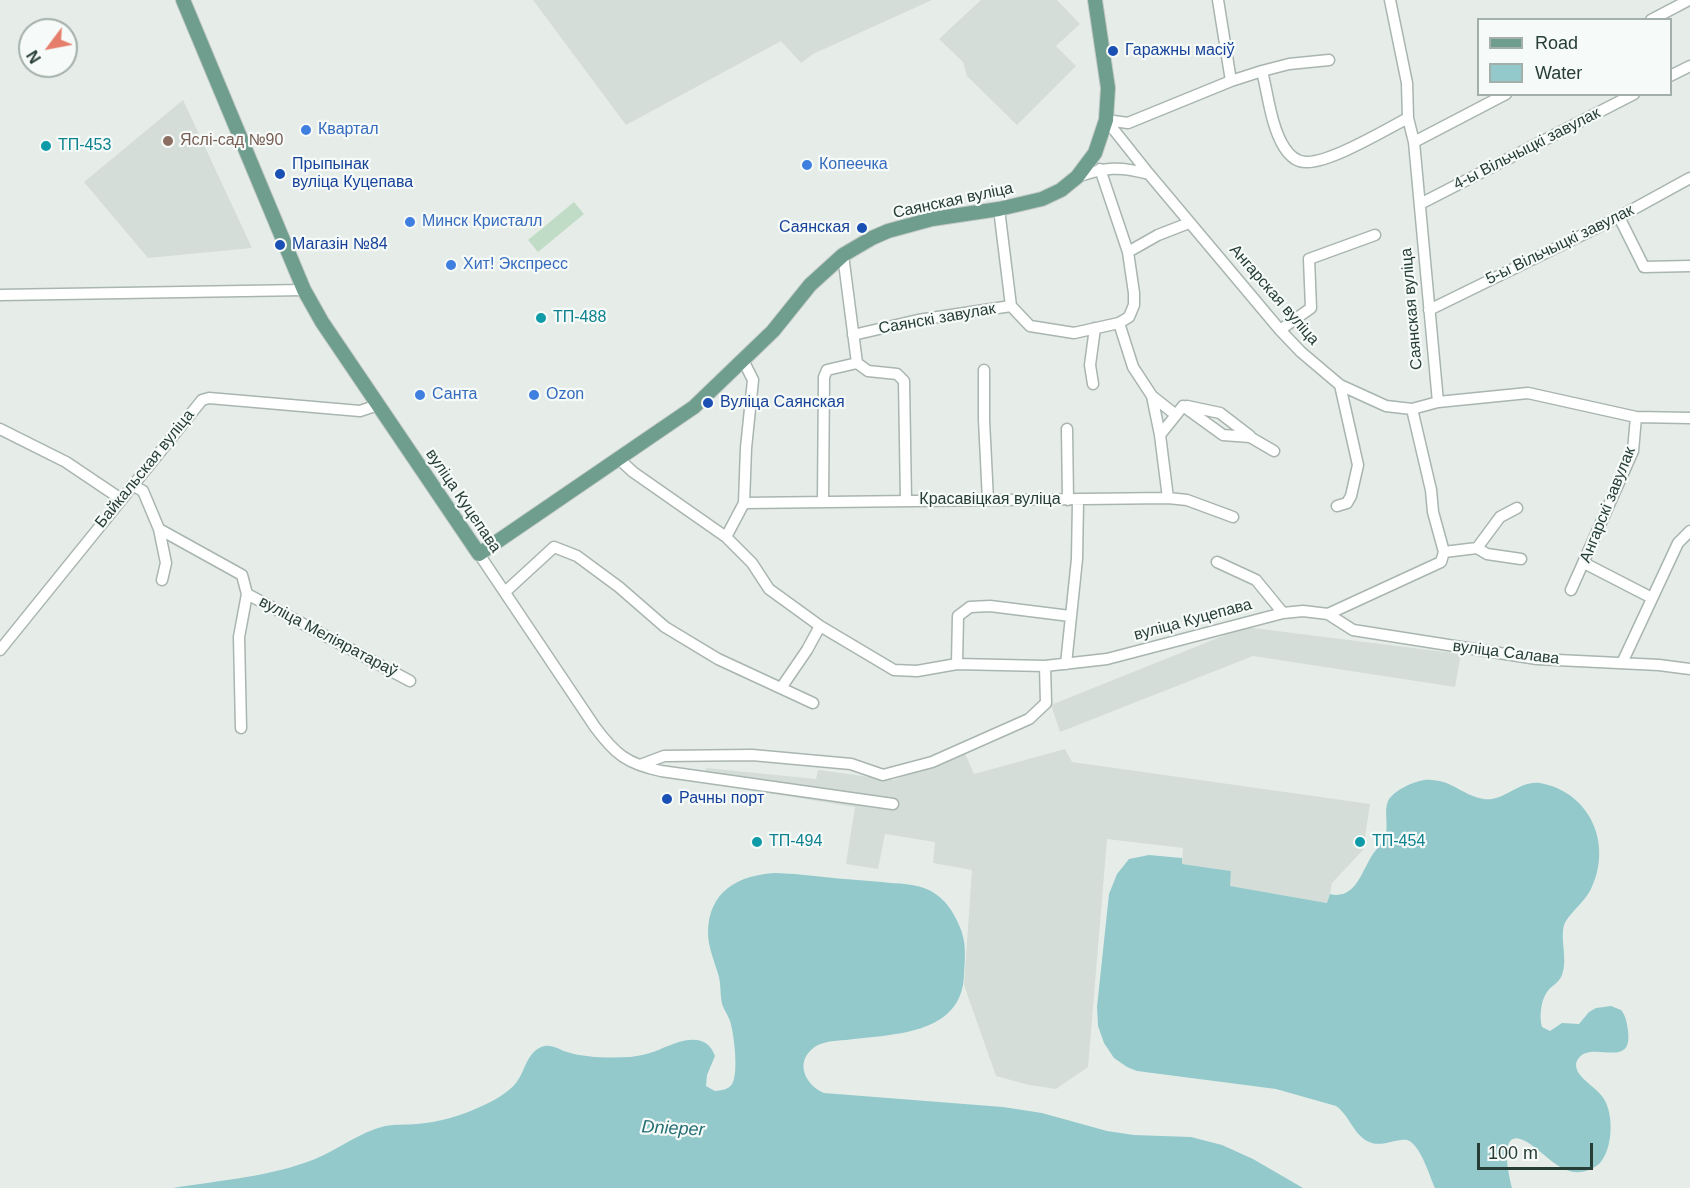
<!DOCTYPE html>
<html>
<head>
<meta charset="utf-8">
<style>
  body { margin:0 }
  #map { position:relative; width:1690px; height:1188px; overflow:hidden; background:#e6ede9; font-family:Arial,sans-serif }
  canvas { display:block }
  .legend { position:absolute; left:1477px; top:18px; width:195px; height:78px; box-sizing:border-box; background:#f6faf8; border:2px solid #a3afaa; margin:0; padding:8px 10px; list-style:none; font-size:18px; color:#263e35 }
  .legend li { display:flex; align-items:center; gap:12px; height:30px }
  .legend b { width:30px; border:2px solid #a3afaa }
  .north { position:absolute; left:18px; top:18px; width:60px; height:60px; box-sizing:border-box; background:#f6faf8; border:2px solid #a3afaa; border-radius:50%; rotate:238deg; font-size:16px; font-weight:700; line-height:24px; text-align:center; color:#263e35 }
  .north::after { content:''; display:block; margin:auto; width:21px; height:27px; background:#e57f6c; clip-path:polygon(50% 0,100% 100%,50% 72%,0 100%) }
  .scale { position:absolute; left:1477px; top:1143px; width:116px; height:27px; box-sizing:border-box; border:3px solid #263e35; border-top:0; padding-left:8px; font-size:18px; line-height:21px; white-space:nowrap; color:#263e35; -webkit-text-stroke:4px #f6faf8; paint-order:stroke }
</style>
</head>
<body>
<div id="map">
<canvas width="1690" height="1188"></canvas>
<ul class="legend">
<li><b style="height:8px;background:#6f9e8e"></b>Road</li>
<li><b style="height:16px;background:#94c9cc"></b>Water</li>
</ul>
<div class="north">N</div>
<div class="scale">100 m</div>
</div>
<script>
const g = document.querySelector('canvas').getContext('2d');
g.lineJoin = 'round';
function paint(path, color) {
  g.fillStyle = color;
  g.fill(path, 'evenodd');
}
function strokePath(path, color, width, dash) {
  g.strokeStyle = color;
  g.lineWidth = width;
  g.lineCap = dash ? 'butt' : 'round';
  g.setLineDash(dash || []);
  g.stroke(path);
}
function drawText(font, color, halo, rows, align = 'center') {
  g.font = font + ' Arial,sans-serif';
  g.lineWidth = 4.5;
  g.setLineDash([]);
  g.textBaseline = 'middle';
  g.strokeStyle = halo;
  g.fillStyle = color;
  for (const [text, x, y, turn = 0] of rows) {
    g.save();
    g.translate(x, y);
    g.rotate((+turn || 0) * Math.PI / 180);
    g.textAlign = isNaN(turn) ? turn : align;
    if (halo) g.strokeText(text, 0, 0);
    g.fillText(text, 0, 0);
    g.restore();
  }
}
paint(new Path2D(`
  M533 0H932L813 54 801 63 781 41 626 125Z
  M981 0H1057L1080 24 1056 46 1076 66 1017 125 967 76 963 62 939 39Z
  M183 100 252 248 148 258 84 182Z
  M1245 627 1461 654 1455 687 1253 656 1060 732 1051 705Z
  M1065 749 1072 762 1370 804 1363 850 1332 883 1328 903 1229 886 1231 871 1182 864 1183 848 1107 839 1088 1067 1056 1089 1029 1085 996 1076 964 985 972 870 933 863 935 842 885 834 878 869 846 864 855 807 704 783 706 768 816 779 818 770 894 780 964 751 974 774Z`), '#d4ddd8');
paint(new Path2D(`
  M574 202 584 214 538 252 528 240Z`), '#c1dcc6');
paint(new Path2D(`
  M1424 780C1451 778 1462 796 1484 799 1504 802 1519 780 1540 783 1590 792 1613 844 1591 889 1585 902 1568 914 1564 925 1560 941 1568 959 1562 975 1559 983 1552 985 1547 992 1541 1000 1539 1017 1542 1027L1550 1031 1562 1023 1579 1024 1589 1012 1596 1008 1611 1006 1621 1010C1626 1016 1627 1023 1628 1031 1633 1071 1591 1039 1578 1059 1575 1063 1576 1068 1578 1072 1584 1082 1597 1088 1604 1099 1614 1115 1613 1150 1599 1164 1567 1188 1548 1153 1525 1141 1497 1126 1509 1176 1512 1188H1435C1429 1175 1423 1152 1411 1142 1401 1134 1383 1150 1367 1141 1353 1133 1349 1115 1336 1106L1276 1089 1137 1071 1127 1067 1114 1058 1104 1043 1098 1026 1097 1007 1109 894 1117 874 1129 859 1149 855 1182 858V864L1231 871 1230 886 1327 903 1330 894C1354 900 1361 874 1371 857 1376 849 1383 843 1386 834 1388 823 1384 811 1388 801 1394 790 1413 782 1424 780Z
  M775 873 795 874C824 877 853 880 882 882 898 884 916 883 931 891 945 899 953 911 959 925 967 942 965 957 964 975 962 1036 891 1034 846 1040 834 1041 820 1041 811 1050 795 1065 807 1086 824 1093L1003 1107 1042 1113 1107 1131 1134 1135 1191 1137 1222 1145 1253 1159 1303 1188H173C221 1180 270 1177 315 1159 339 1149 360 1132 385 1126 396 1124 406 1125 417 1124 440 1122 461 1116 482 1106 493 1101 508 1093 516 1083 525 1072 526 1054 541 1047 551 1043 558 1049 567 1052 586 1058 610 1058 630 1057 639 1056 648 1054 656 1051 675 1043 705 1028 715 1056L707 1075 706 1086 715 1091C722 1090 728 1090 732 1084 739 1074 734 1033 730 1021 728 1015 724 1010 722 1004 720 995 721 986 719 977 715 962 708 948 708 933 708 891 739 875 775 873Z`), '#94c9cc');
const minor = new Path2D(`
  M1218 0 1231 81
  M1390 0 1407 83 1408 118 1414 142 1438 402
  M1651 20 1689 0
  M1262 71C1268 95 1271 126 1284 147 1289 155 1296 162 1306 162 1330 163 1385 130 1408 118
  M1670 76 1690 66
  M1106 120 1149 174 1280 330 1301 352 1340 385 1386 406 1412 409 1438 402 1528 393 1636 417 1690 418
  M1106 120 1128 123 1231 81 1262 71 1289 64 1329 60
  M1414 142 1506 94
  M1100 169 1128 252 1134 293V305L1129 317 1119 323 1133 367 1152 396 1160 435 1168 498
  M1077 177C1105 167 1120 166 1149 174
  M1420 204 1634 94
  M999 209 1011 306
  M1619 217 1644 267 1690 266
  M1128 252 1158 235 1189 223
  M843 255 857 363
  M0 295 304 290
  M1011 306 1030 326 1074 333 1119 323
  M1429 310 1619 217 1690 178
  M1280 330 1311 308 1309 259 1375 235
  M853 335 918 320 1011 306
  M857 363 868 371 897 374 904 381 906 501
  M984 370V420L988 500
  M1093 384 1090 365 1095 328
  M1152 396 1176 415 1160 435
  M1187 406 1220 413 1250 436
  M1176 415 1183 406 1223 435 1250 437 1274 451
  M0 429 66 462 121 499
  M1067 429 1068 500
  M619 459 633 472 726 537 752 563 769 589 820 626 894 670 917 671 957 664 1045 666 1107 659 1283 613 1303 611 1328 614 1353 630 1537 659 1659 665 1690 669
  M132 485 143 491 159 529 166 563 162 580
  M823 501 824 377 827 370 857 363
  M744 503 1168 498 1187 500 1233 517
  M1337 506 1347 503 1351 496 1358 465 1340 385
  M159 529 242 575 247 594 239 637 241 728
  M726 537 744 503 746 448 753 380 743 360
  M1477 548 1500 517 1517 508
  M1444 552 1477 548 1487 554 1521 559
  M479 554 595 727C615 754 627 764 661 771L893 804
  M1217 562 1256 580 1283 613
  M1584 563 1652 598
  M1571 590 1633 451 1636 417
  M505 592 554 547 577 556 619 587 665 627 718 659 813 703
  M247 594 410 681
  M1328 614 1441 562 1444 552 1433 512 1431 490 1412 409
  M0 650 202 400 209 398 360 411 378 405
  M1622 663 1678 543 1690 531
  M957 664 958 616 970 607 990 606 1070 616
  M1066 664 1077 559 1078 501
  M781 688 807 650 820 626
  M640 765 664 756 752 755 851 764 883 775 932 762 1029 719 1046 703 1045 666`);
const major = new Path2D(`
  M183 0 304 290 322 322 479 554 694 407 773 331 810 285 843 255 872 238 888 231 932 219 999 209 1042 199 1061 190 1077 177 1095 153 1106 120 1108 88 1095 0`);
strokePath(minor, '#a9b5af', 13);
strokePath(major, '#c2c9c6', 16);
strokePath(minor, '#fff', 10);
strokePath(major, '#6f9e8e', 14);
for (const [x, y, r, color] of [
  [1113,51,6,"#1a4fb4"],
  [306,130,6,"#3f7fe0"],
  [168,141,6,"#8d6e63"],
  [46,146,6,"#0f9aa8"],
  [807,165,6,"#3f7fe0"],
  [280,174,6,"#1a4fb4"],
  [410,222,6,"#3f7fe0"],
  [862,228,6,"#1a4fb4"],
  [280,245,6,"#1a4fb4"],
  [451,265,6,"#3f7fe0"],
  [541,318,6,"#0f9aa8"],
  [420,395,6,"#3f7fe0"],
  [534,395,6,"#3f7fe0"],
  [708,403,6,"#1a4fb4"],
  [667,799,6,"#1a4fb4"],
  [757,842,6,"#0f9aa8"],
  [1360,842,6,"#0f9aa8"]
]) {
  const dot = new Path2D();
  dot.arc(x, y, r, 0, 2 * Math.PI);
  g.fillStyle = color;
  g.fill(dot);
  strokePath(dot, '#f6faf8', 2);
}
drawText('16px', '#164399', '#f6faf8', [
  ["Гаражны масіў",1125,51],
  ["Прыпынак",292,165],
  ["вуліца Куцепава",292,183],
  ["Саянская",850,228,"right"],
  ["Магазін №84",292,245],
  ["Вуліца Саянская",720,403],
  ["Рачны порт",679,799]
], 'left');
drawText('16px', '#366cbe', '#f6faf8', [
  ["Квартал",318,130],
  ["Копеечка",819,165],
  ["Минск Кристалл",422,222],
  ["Хит! Экспресс",463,265],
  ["Санта",432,395],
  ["Ozon",546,395]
], 'left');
drawText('16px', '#785e54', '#f6faf8', [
  ["Яслі-сад №90",180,141]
], 'left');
drawText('16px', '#0d838f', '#f6faf8', [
  ["ТП-453",58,146],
  ["ТП-488",553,318],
  ["ТП-494",769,842],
  ["ТП-454",1372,842]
], 'left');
drawText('16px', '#263e35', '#f6faf8', [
  ["4-ы Вільчыцкі завулак",1527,149,-27],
  ["Саянская вуліца",953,201,-12],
  ["5-ы Вільчыцкі завулак",1560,245,-26],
  ["Ангарская вуліца",1274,295,49],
  ["Саянская вуліца",1412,309,-95],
  ["Саянскі завулак",937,319,-10],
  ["Байкальская вуліца",145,469,-51],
  ["Красавіцкая вуліца",990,500],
  ["вуліца Куцепава",463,501,56],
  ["Ангарскі завулак",1608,505,-68],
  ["вуліца Куцепава",1193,620,-15],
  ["вуліца Меліяратараў",328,637,28],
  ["вуліца Салава",1506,653,7]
]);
drawText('italic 18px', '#266f74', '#f6faf8', [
  ["Dnieper",673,1129,3]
]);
</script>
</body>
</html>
